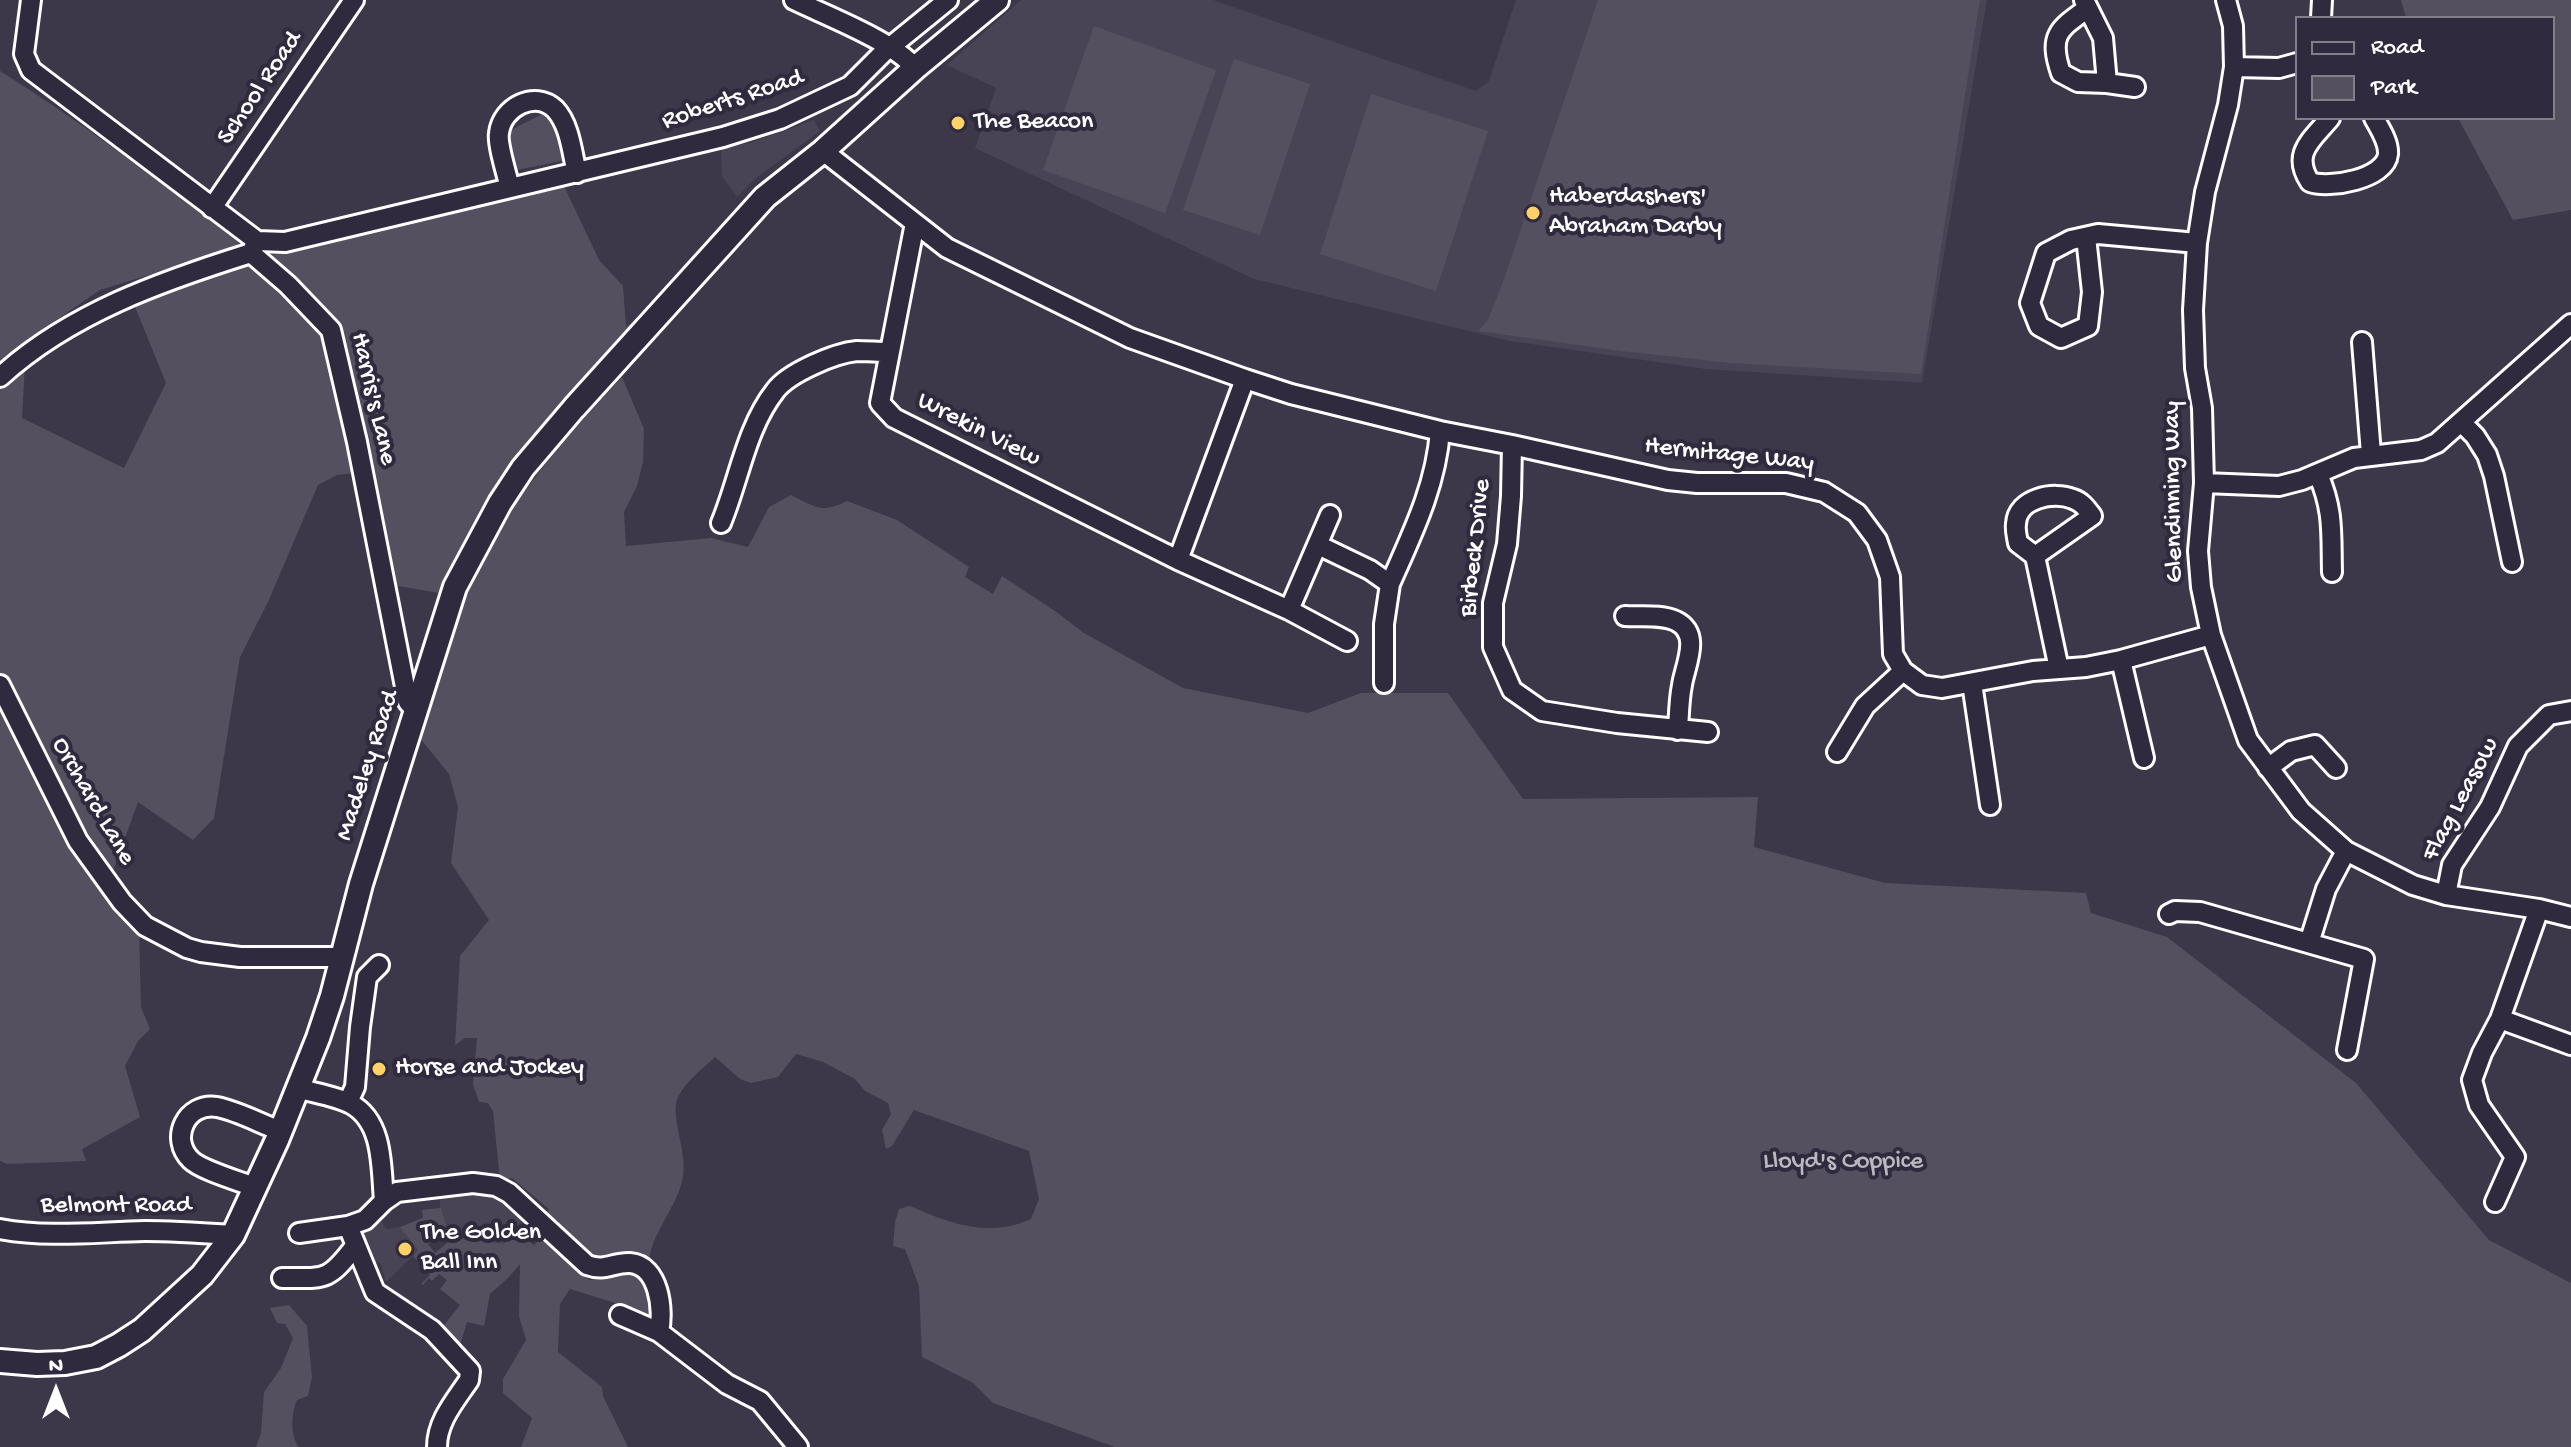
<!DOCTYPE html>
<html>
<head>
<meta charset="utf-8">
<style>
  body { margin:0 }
  #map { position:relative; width:2571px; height:1447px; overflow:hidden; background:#3c3749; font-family:"Gochi Hand",sans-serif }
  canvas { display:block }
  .legend { position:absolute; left:2295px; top:16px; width:260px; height:104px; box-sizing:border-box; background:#2f2a3d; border:2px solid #827f8b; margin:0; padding:10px 14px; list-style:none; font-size:24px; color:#fff }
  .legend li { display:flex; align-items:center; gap:16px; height:40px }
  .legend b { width:40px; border:2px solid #827f8b }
  .north { position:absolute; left:16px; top:1351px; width:80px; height:80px; -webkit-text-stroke:6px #2f2a3d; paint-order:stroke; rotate:0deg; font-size:22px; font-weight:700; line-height:32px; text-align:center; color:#fff }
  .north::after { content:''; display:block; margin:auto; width:28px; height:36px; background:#fff; clip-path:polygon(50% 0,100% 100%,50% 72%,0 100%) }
</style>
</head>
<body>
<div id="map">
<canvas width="2571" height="1447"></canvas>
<ul class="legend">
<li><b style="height:10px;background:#2f2a3d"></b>Road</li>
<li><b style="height:22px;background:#555060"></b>Park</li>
</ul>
<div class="north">N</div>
</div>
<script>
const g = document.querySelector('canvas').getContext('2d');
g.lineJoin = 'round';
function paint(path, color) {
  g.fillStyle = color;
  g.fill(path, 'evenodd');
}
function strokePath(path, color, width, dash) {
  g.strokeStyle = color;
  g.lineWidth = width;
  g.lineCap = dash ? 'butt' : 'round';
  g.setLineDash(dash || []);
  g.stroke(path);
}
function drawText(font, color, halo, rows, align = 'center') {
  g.font = font + ' "Gochi Hand",sans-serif';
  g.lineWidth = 8;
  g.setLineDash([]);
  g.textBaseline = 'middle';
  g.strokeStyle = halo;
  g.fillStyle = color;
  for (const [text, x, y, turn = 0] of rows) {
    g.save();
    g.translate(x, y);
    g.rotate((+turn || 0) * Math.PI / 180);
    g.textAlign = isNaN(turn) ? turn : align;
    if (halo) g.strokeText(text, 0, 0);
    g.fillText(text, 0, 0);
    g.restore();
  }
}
paint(new Path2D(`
  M1021 0H1213L1476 91 1489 81 1516 0H1987L1922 383 1706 369 1510 341 1254 279 975 148 996 88 947 65Z
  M814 120 820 131 756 178 737 197 722 176 721 147 750 143Z
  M488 1190 526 1216 503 1244 460 1240 446 1228 418 1251 386 1282 380 1262 371 1264 369 1247 360 1231 379 1219 387 1229 401 1227 423 1218 422 1210 440 1208V1195Z`), '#494455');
paint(new Path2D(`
  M1598 0H1980L1921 374 1731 363 1621 351 1478 331 1488 320 1504 279Z
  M2401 0H2571V210L2513 220 2458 118H2553V18H2406Z
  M1094 26 1216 70 1165 213 1043 170Z
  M1234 59 1310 84 1260 235 1183 210Z
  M0 71C83 123 161 182 238 242L237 248 100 290 49 325 0 368Z
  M1371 94 1488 131 1436 291 1320 254Z
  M548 111 554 116 566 160 512 171 507 136 509 131Z
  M564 186 599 260 623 286 626 327 650 309 620 346 445 594 393 585 332 318 306 290 262 251 272 255Z
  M245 264 255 265 329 344 355 473 337 475 318 485 268 602 240 657 214 818 193 840 138 802 113 871C80 843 64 797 45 760L33 771 82 865 99 887 139 930 141 1007 150 1029 138 1041 125 1066 140 1117 82 1149 86 1161 7 1164 0 1161V386L25 364 22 418 124 468 166 383 133 302Z
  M622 377 644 429 643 462 637 486 624 512 626 546 711 538 748 547 769 507 791 495C816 507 821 514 847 501L897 520 969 567 965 577 993 594 1002 576 1055 611 1084 633 1183 688 1308 713 1361 693H1448L1523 799 1758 797 1754 847 1885 883 2086 893 2091 913 2167 937 2356 1083 2489 1240 2571 1283V1447H1115L993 1403 973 1383 922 1357 919 1286 905 1249 893 1246 895 1222 899 1209 910 1206C951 1224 988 1238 1031 1219L1039 1199 1029 1151 914 1110 892 1146 886 1149 882 1130 891 1114 888 1103 865 1091 855 1079 823 1062 796 1054 778 1077 751 1083 740 1079 715 1057C702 1070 680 1085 676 1104 673 1122 687 1154 683 1177 677 1208 652 1231 649 1262H599L544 1217 549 1209 512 1178 500 1181 493 1111 488 1103 479 1102 473 1084 477 1038H465L455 1045 460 956 489 920 451 863 458 807 449 774 420 738C440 674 456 606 489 547 524 484 573 430 622 377Z
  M441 1208 447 1228 428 1244 435 1253 454 1237 503 1244 515 1231 534 1245 547 1232 589 1280 642 1273C650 1287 658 1304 652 1319L631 1308 570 1289 560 1304 558 1352 602 1387 603 1396 628 1447H521L532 1418 503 1393V1379L526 1340 519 1316 520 1264 508 1278 490 1294 484 1326 467 1322 460 1346 441 1329 460 1305 440 1289 447 1280 439 1274 432 1281 429 1278 423 1285 421 1284 430 1275 413 1256 418 1250 400 1227 423 1218 422 1210Z
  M289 1305 307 1326 312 1377 308 1396 297 1400C291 1414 290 1436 299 1447H256L261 1433 264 1392 281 1368 293 1338 285 1324 277 1323 270 1308Z`), '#555060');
const minor = new Path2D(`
  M31 0 24 54 31 70 257 241 251 253 288 285 331 330 357 442 408 702 417 712
  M794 0C827 16 893 41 915 68
  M2084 0 2103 38 2107 83 2135 87
  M2226 0 2233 26 2234 67 2228 105 2205 192 2197 243 2193 310 2195 368 2202 408 2204 483 2198 551 2201 587 2211 635 2248 740 2301 811 2346 851 2413 885 2446 895 2539 909 2571 917
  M2088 8C2059 29 2048 35 2061 73L2078 82 2107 83
  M2321 18 2322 0
  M2234 67 2279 68 2297 63
  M2330 118C2312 140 2291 153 2310 182 2329 189 2386 179 2388 154 2389 142 2380 129 2374 118
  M823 151 947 248 1130 338 1245 379 1291 394 1440 431 1512 445 1668 480 1697 483H1786L1824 492 1857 513 1877 540 1890 577 1893 654 1903 671 1922 685 1942 688 2033 671 2086 667 2121 660 2211 635
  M510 188C507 175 497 144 499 133 502 107 535 90 555 109 570 125 572 153 577 173
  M212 208 354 0
  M915 223 880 403 894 418 1178 560 1289 610 1347 641
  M2086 237 2092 292 2088 326 2061 338 2039 326 2030 303 2046 253 2071 240 2098 234 2197 243
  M257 241 285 242 723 137 780 119 850 86 884 52 948 0
  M2362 342 2371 454
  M0 377C70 313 162 281 251 253
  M2461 422 2475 436 2487 455 2494 476 2512 562
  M1512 445 1511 496 1507 544 1493 603V647L1512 690 1542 711 1617 723 1708 732
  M2318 474C2334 511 2331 533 2332 572
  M2204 483 2279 486 2302 480 2354 458 2421 450 2437 443 2571 324
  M721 523C739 480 746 428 775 391 788 373 835 353 857 351 868 351 878 352 889 352
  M1318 545 1370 570 1390 584C1412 534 1436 486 1440 431
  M2035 556 2092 516C2086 508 2082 502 2073 499 2054 491 2017 498 2016 524 2015 530 2017 537 2018 543L2035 556 2059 669
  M1178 560 1245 379
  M1289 610 1330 515
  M1625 616C1641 617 1661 614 1676 621 1702 634 1685 665 1682 685 1679 700 1679 715 1678 730
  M2121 660 2144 758
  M1384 683V624L1390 584
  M1972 683 1990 805
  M0 685 78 841 122 902 145 926 187 948 201 952 240 957H342
  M1837 752 1865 706 1903 671
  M2268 768 2291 751 2315 745 2336 768
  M2446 895 2452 865 2490 807 2518 746 2549 715 2571 711
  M2169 914 2175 911 2200 912 2364 959 2347 1050
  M2309 943 2326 889 2346 851
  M2500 1019 2571 1045
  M297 1088C314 1093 336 1096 351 1104 384 1122 381 1168 384 1201
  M348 1102 355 1087 360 1027 367 977 379 965
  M254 1187C239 1181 201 1170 191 1160 169 1139 186 1102 217 1107 238 1111 261 1124 281 1131
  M2495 1202 2515 1157 2479 1105 2472 1080 2482 1053 2500 1019 2539 909
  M348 1226 375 1292 432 1330 470 1371 469 1380C455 1401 437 1421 437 1447
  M0 1229C48 1238 96 1232 145 1231 174 1231 203 1233 233 1235
  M299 1233 348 1226 365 1220 384 1201 397 1192 473 1183 496 1186 509 1193 587 1265C606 1272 613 1262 630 1263 659 1265 664 1310 659 1332L727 1384 760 1401 798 1447
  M282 1278C325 1278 328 1282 355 1246
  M620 1315 659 1332`);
const major = new Path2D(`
  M0 1361 37 1364 65 1363 96 1357 119 1345 142 1330 202 1275 233 1235 277 1140 318 1038 332 996 361 884 455 587 500 503 523 468 574 408 765 197 823 151 915 68 997 0`);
strokePath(minor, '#fff', 24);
strokePath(major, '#fff', 28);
strokePath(minor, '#2f2a3d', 18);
strokePath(major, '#2f2a3d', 22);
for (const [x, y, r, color] of [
  [958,123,8,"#ffd166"],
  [1533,213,8,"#ffd166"],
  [379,1069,8,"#ffd166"],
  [405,1249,8,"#ffd166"]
]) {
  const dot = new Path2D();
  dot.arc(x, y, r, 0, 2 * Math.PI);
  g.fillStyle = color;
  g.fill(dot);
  strokePath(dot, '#2f2a3d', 3);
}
drawText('26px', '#fff', '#2f2a3d', [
  ["School Road",261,89,-56],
  ["Roberts Road",733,101,-18],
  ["Harris's Lane",372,399,77],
  ["Wrekin View",978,431,27],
  ["Hermitage Way",1729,456,6],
  ["Glendinning Way",2175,492,-91],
  ["Birbeck Drive",1477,548,-84],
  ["Madeley Road",369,766,-72],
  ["Flag Leasow",2462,800,-62],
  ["Orchard Lane",92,802,60],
  ["Belmont Road",116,1207]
]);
drawText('26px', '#fff', '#2f2a3d', [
  ["The Beacon",974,123],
  ["Haberdashers'",1549,198],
  ["Abraham Darby",1549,228],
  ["Horse and Jockey",395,1069],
  ["The Golden",421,1234],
  ["Ball Inn",421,1264]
], 'left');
drawText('26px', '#bbb9bf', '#2f2a3d', [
  ["Lloyd's Coppice",1843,1163]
]);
</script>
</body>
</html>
